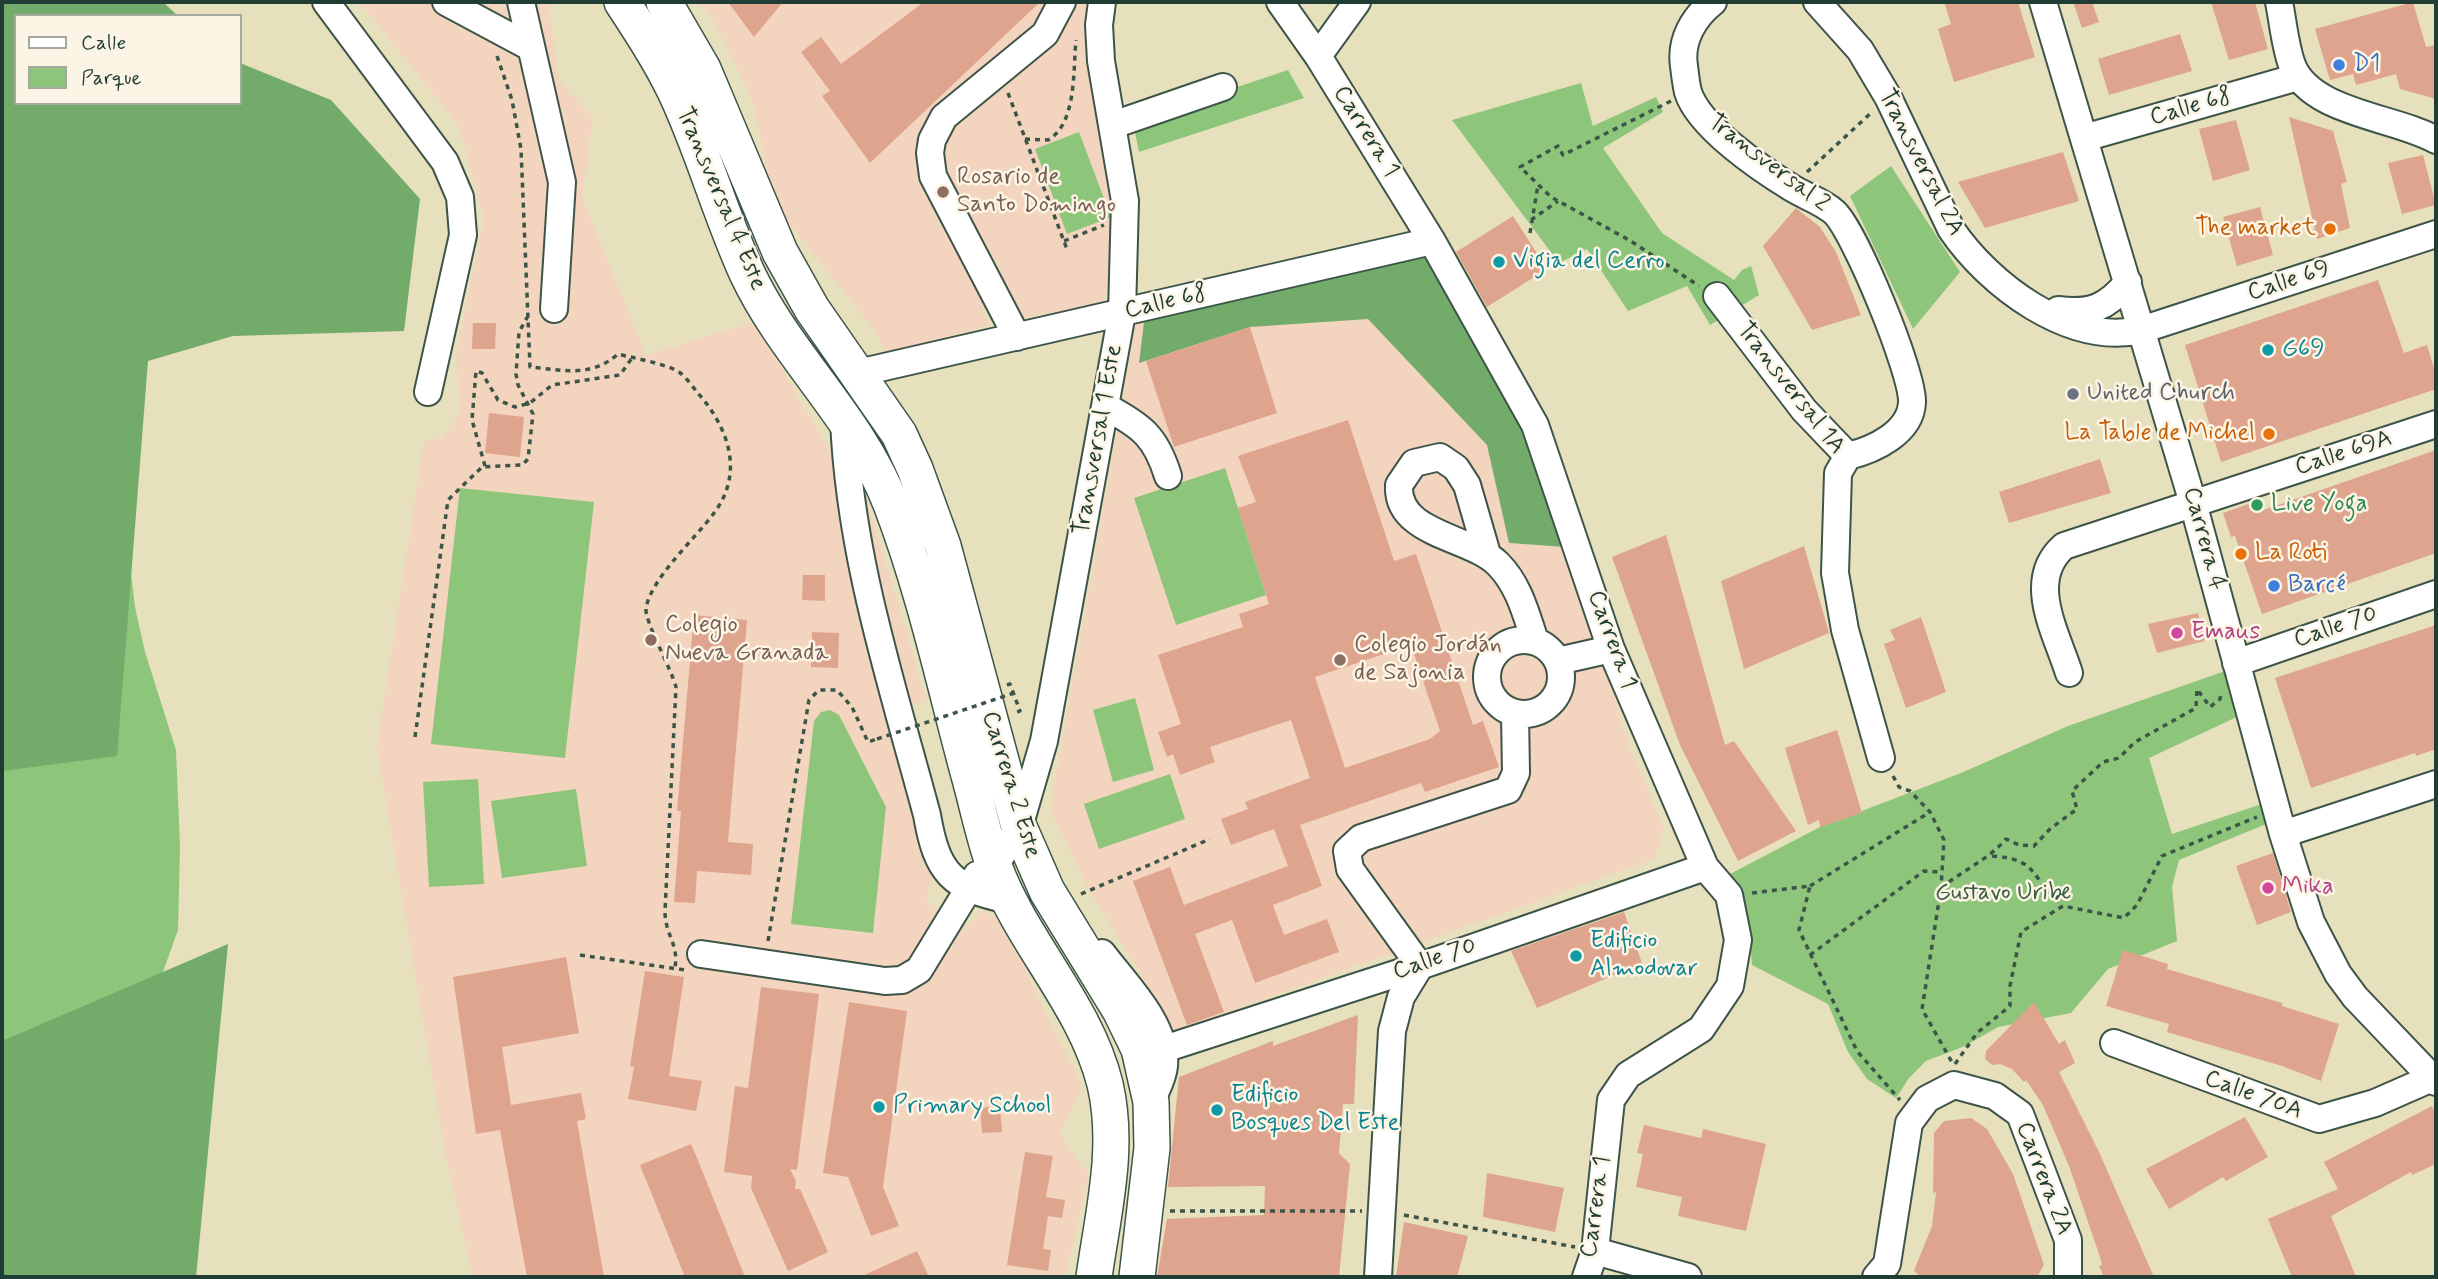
<!DOCTYPE html>
<html>
<head>
<meta charset="utf-8">
<style>
  body { margin:0 }
  #map { position:relative; width:2438px; height:1279px; overflow:hidden; background:#e7e0bc; font-family:Mynerve,sans-serif }
  canvas { display:block }
  .frame { position:absolute; inset:0; border:4px solid #1f3d34; pointer-events:none }
  .legend { position:absolute; left:14px; top:14px; width:228px; height:91px; box-sizing:border-box; background:#fcf5e5; border:2px solid #a4ab9e; margin:0; padding:9px 12px; list-style:none; font-size:21px; color:#1f3d34 }
  .legend li { display:flex; align-items:center; gap:14px; height:35px }
  .legend b { width:35px; border:2px solid #a4ab9e }
</style>
</head>
<body>
<div id="map">
<canvas width="2438" height="1279"></canvas>
<div class="frame"></div>
<ul class="legend">
<li><b style="height:9px;background:#fff"></b>Calle</li>
<li><b style="height:19px;background:#8dc67a"></b>Parque</li>
</ul>
</div>
<script>
const g = document.querySelector('canvas').getContext('2d');
g.lineJoin = 'round';
function paint(path, color) {
  g.fillStyle = color;
  g.fill(path, 'evenodd');
}
function strokePath(path, color, width, dash) {
  g.strokeStyle = color;
  g.lineWidth = width;
  g.lineCap = dash ? 'butt' : 'round';
  g.setLineDash(dash || []);
  g.stroke(path);
}
function drawText(font, color, halo, rows, align = 'center') {
  g.font = font + ' Mynerve,sans-serif';
  g.lineWidth = 5;
  g.setLineDash([]);
  g.textBaseline = 'middle';
  g.strokeStyle = halo;
  g.fillStyle = color;
  for (const [text, x, y, turn = 0] of rows) {
    g.save();
    g.translate(x, y);
    g.rotate((+turn || 0) * Math.PI / 180);
    g.textAlign = isNaN(turn) ? turn : align;
    if (halo) g.strokeText(text, 0, 0);
    g.fillText(text, 0, 0);
    g.restore();
  }
}
paint(new Path2D(`
  M360 2H548L559 79 593 119 582 198 646 355 755 322 834 459H855L926 700 906 707 951 848 935 864 926 901 967 927 983 911 1001 919 1014 936 1030 981 1083 1086 1059 1133 1089 1175 1065 1277H473L446 1157 377 747 424 441 442 438 460 413 456 353 484 218 459 126Z
  M698 2H1090L1115 219 1111 286 1101 303 1019 319 1006 300 983 310 990 325 888 354 875 331 782 214 767 170 753 101 714 21Z
  M1428 251 1576 574 1629 747 1664 828 1654 859 1172 1032 1149 988 1089 890 1050 809 1137 318Z`), '#f3d4be');
paint(new Path2D(`
  M2 27 16 103 129 557 135 607 145 652 176 750 180 847 178 930 150 1008 2 1277Z
  M1288 70 1304 98 1139 152 1133 122Z
  M1581 83 1593 126 1656 97 1663 112 1603 148 1662 233 1734 280 1742 270 1751 266 1759 295 1710 325 1687 286 1628 311 1587 249 1559 263 1452 120Z
  M1079 132 1111 217 1067 234 1035 149Z
  M1891 166 1960 272 1913 329 1850 196Z
  M1225 468 1266 595 1176 625 1134 498Z
  M460 488 594 502 565 758 431 744Z
  M2228 670 2241 715 2149 758 2172 834 2268 802 2271 822 2179 860 2172 887 2177 941 2108 969 2071 1013 1998 1027 1965 1046 1926 1061 1909 1078 1896 1098 1867 1079 1848 1052 1828 1004 1752 965C1750 931 1747 904 1730 874L1820 827 1961 773 2068 726Z
  M1135 698 1154 770 1113 782 1093 710Z
  M830 710 839 715 886 807 873 933 791 924 814 721 821 712Z
  M1170 774 1185 819 1099 849 1084 804Z
  M478 779 484 884 429 887 423 782Z
  M576 789 587 866 502 878 491 801Z`), '#8dc67a');
paint(new Path2D(`
  M2 2H163L178 16H16V103H240V63L331 100 420 199 404 331 233 336 148 361 117 756 2 771Z
  M1428 251 1524 432 1566 547 1509 543 1487 445 1368 319 1250 327 1139 363 1144 322 1318 275Z
  M228 944 196 1277H2V1041Z`), '#72ab6a');
paint(new Path2D(`
  M728 2H783L754 37Z
  M924 2H1040L870 163 822 96 830 91 801 52 821 37 841 64Z
  M1944 2H2018L2035 57 1954 82 1938 29 1951 24Z
  M2073 2H2092L2099 22 2082 28Z
  M2211 2H2255L2268 49 2229 60Z
  M2413 2 2426 47 2436 45V99L2400 89 2396 74 2356 85 2353 74 2330 80 2315 29Z
  M2180 34 2192 71 2109 95 2098 59Z
  M2289 117 2333 131 2347 182 2341 184 2350 228 2317 239Z
  M2236 120 2250 170 2213 181 2199 129Z
  M2063 152 2079 201 1985 228 1958 182Z
  M2423 155 2436 205 2402 214 2388 163Z
  M2260 207 2273 255 2237 266 2223 217Z
  M1796 208 1820 227 1836 252 1861 315 1812 330 1763 246Z
  M1513 216 1547 269 1487 307 1456 252Z
  M2378 280 2404 353 2427 345 2436 375V389L2221 462 2185 345Z
  M473 323H496L495 349H472Z
  M1250 327 1277 413 1174 447 1146 361Z
  M489 413 524 417 520 457 485 453Z
  M1348 420 1394 561 1416 554 1473 725 1483 721 1499 767 1425 792 1421 783 1300 825 1322 886 1273 905 1284 935 1327 919 1339 952 1255 983 1232 920 1195 934 1224 1012 1187 1025 1133 881 1170 867 1184 905 1288 866 1274 829 1231 845 1221 819 1248 809 1245 802 1310 778 1291 720 1210 747 1215 762 1180 775 1173 754 1167 757 1158 732 1181 724 1158 655 1243 627 1239 614 1269 604 1238 508 1256 502 1238 456ZM1411 645 1440 731 1430 739 1345 768 1315 677Z
  M2436 450V553L2262 614 2235 536 2231 537 2223 513 2254 502 2258 512Z
  M2100 459 2111 493 2009 523 1999 492Z
  M1666 535 1725 745 1734 741 1796 831 1738 861 1680 745 1612 557Z
  M1804 546 1829 633 1744 669 1721 581Z
  M803 575H825V601L802 600Z
  M2198 613 2205 641 2157 653 2148 624Z
  M694 615 747 620 728 842 753 844 751 875 697 871 695 903 674 902 681 811H677Z
  M1921 617 1946 692 1906 708 1884 644 1895 640 1890 630Z
  M2436 625V749L2416 756 2415 753 2311 788 2275 678Z
  M812 632 839 633 838 668 811 667Z
  M1837 730 1862 813 1820 827 1819 820 1808 825 1785 748Z
  M2273 853 2291 912 2257 925 2236 866Z
  M1624 912 1642 963 1537 1008 1511 951Z
  M2123 950 2168 964 2167 969 2282 1003V1006L2339 1024 2321 1081 2282 1066 2167 1032 2169 1024 2106 1006Z
  M566 957 579 1033 502 1047 511 1105 581 1093 586 1119 577 1121 604 1277H527L500 1130 476 1134 453 977Z
  M645 971 684 977 669 1076 702 1081 696 1111 628 1099 634 1067 630 1066Z
  M761 987 819 994 797 1170 790 1169 796 1181 795 1189H800L828 1252 788 1271 751 1188 752 1176 724 1172 735 1086 748 1088Z
  M849 1002 907 1011 883 1187 899 1226 871 1236 848 1177 823 1173Z
  M2034 1002 2059 1044 2065 1040 2075 1063 2059 1072 2099 1152 2154 1277H2104L2099 1266 2102 1265 2099 1254 2069 1166 2043 1105 2026 1080 2024 1082 2012 1069 2000 1064 1992 1065 1985 1059 1986 1051Z
  M1358 1015 1354 1104H1343L1339 1153 1350 1164 1339 1277H1157L1167 1219 1264 1215 1265 1186 1168 1187 1179 1077 1273 1041V1046Z
  M1000 1106 1002 1132 982 1133 980 1108Z
  M2432 1106 2436 1115V1164L2412 1175 2411 1172 2331 1216 2356 1277H2292L2268 1219 2338 1189 2324 1162Z
  M2245 1117 2268 1157 2226 1181 2223 1177 2169 1209 2146 1169Z
  M1971 1118 1987 1129 2013 1174 2044 1265 2037 1277H1921L1914 1271 1932 1226 1936 1192 1933 1193 1934 1133 1944 1121Z
  M1644 1125 1701 1138 1703 1129 1766 1144 1746 1231 1678 1216 1682 1197 1636 1187 1643 1154 1637 1153Z
  M691 1144 697 1158 745 1277H685L640 1165Z
  M1025 1152 1053 1156 1046 1197 1065 1200 1062 1218 1048 1216 1043 1249 1051 1250 1048 1271 1007 1265Z
  M1487 1173 1564 1188 1555 1232 1483 1217Z
  M1404 1222 1468 1236 1457 1277H1396Z
  M917 1251 929 1277H860Z`), '#dea48e');
const minor = new Path2D(`
  M326 2 445 162 460 197 463 235 428 392
  M446 2 530 47
  M521 2 562 182 554 309
  M1280 2 1318 56 1432 241 1535 425 1611 649 1705 867 1729 895 1738 940 1730 986 1701 1029 1628 1075 1611 1100 1595 1251 1586 1277
  M1713 2C1694 17 1680 40 1684 66 1685 74 1686 84 1688 92 1699 127 1761 169 1792 188 1805 196 1823 202 1834 212 1855 231 1913 373 1912 402 1911 433 1873 450 1848 456
  M1817 2 1860 50 1888 97 1951 229C1989 285 2069 346 2141 330L2436 234
  M2043 2 2193 503 2283 834 2311 922 2338 974 2355 997 2436 1082
  M2279 2C2283 22 2285 46 2292 65 2310 113 2396 117 2436 140
  M1318 56 1357 2
  M1113 125 1223 87
  M2084 138 2298 77
  M1717 296 1804 410 1848 456
  M2058 310C2090 314 2107 308 2128 282
  M1017 337 933 176 930 153 932 140 944 117 1045 34 1062 2
  M858 373 1432 241
  M1106 407C1142 426 1156 437 1168 476
  M844 418C849 555 892 684 927 815 937 873 951 888 1009 900
  M1848 456 1838 473 1835 573 1845 630 1881 758
  M1487 554 1467 485 1456 468 1440 457 1414 463 1399 485C1396 535 1470 536 1498 564 1519 585 1526 614 1535 641
  M1487 677a37 37 0 1 1 74 0a37 37 0 1 1-74 0Z
  M1558 661 1611 649
  M2236 663 2436 594
  M2069 673C2056 632 2025 580 2064 546L2436 424
  M2283 834 2436 784
  M994 867 1019 827 1044 741 1122 313 1125 201 1101 61 1099 25 1102 2
  M1102 953C1125 984 1168 1025 1164 1066 1163 1078 1156 1090 1151 1102
  M701 954 885 981 902 980 919 970 977 875
  M1420 966 1350 869 1347 851 1361 838 1508 790 1516 773 1515 714
  M2114 1043 2319 1119 2375 1103 2432 1078
  M1164 1049 1420 966 1705 867
  M1595 1251 1688 1277
  M1378 1277 1392 1031 1401 997 1420 966
  M1876 1277 1887 1264 1909 1123 1927 1099 1954 1085 1995 1096 2020 1114 2068 1240V1277`);
const major = new Path2D(`
  M622 2C641 31 660 60 675 91 703 150 720 214 747 273 786 356 858 418 891 504 925 593 945 687 970 779 978 808 984 838 994 866 1022 943 1085 1004 1105 1084 1120 1148 1103 1213 1094 1277
  M664 2 703 69 780 252 812 309 899 434 915 469 943 546 1019 827 1047 891 1120 1010 1139 1049 1151 1102 1152 1148 1137 1277`);
strokePath(minor, '#3d5548', 30);
strokePath(major, '#3d5548', 38);
strokePath(new Path2D(`
  M497 56 512 100 521 149 530 367C563 370 591 378 618 354 633 358 667 364 679 372 686 377 692 386 697 392 728 427 745 472 714 513 695 539 652 577 646 608 644 620 671 668 676 687L665 911C665 936 679 943 675 968
  M1008 93 1068 252
  M1671 101 1563 155 1558 146 1520 167 1551 197 1629 240 1699 286
  M1025 139 1048 140C1077 124 1073 69 1076 40
  M1807 172 1871 113
  M1531 220 1558 201
  M1530 233 1538 185
  M1064 241 1104 225
  M485 466 472 420 476 371 482 373 498 400 515 407 530 403 552 385 620 375 632 358
  M1007 685 1010 684 1020 711 1015 713
  M415 737 448 500 482 467 522 465 528 459 533 414 518 385 516 374 519 332 528 316
  M1893 776 1899 787 1910 791 1930 812 1944 840 1941 888 1922 1009 1953 1064
  M1992 856C2041 859 2029 879 2063 905
  M1810 886 1930 812
  M1941 888C1963 870 1988 860 2006 839L2019 845 2034 846 2050 829 2077 809 2072 791 2103 762 2119 758 2135 742 2196 708 2197 689 2210 707 2220 699 2221 694
  M1752 893 1810 886 1799 930 1857 1051 1900 1100
  M1081 894 1210 839
  M768 941 809 700 819 690H837L852 707 868 742 877 739
  M580 955 685 970
  M1810 955 1924 871 1941 872
  M1955 1064 1977 1033 2010 1006V986L2021 932 2063 906 2124 918 2137 905 2162 856 2257 817
  M1170 1211H1362
  M1404 1215 1575 1247`), '#3d5548', 3.5, [5, 5]);
strokePath(minor, '#fff', 26);
strokePath(major, '#fff', 35);
strokePath(new Path2D(`
  M877 739 1014 693`), '#3d5548', 3.5, [5, 5]);
for (const [x, y, r, color] of [
  [2339,65,7,"#3f7fe0"],
  [943,192,7,"#8d6e63"],
  [2330,229,7,"#e8710a"],
  [1499,262,7,"#0f9aa8"],
  [2268,350,7,"#0f9aa8"],
  [2073,394,7,"#6b7280"],
  [2269,434,7,"#e8710a"],
  [2257,505,7,"#2e9e5b"],
  [2241,554,7,"#e8710a"],
  [2274,586,7,"#3f7fe0"],
  [2177,633,7,"#d1479c"],
  [651,640,7,"#8d6e63"],
  [1340,660,7,"#8d6e63"],
  [2268,888,7,"#d1479c"],
  [1576,956,7,"#0f9aa8"],
  [879,1107,7,"#0f9aa8"],
  [1217,1110,7,"#0f9aa8"]
]) {
  const dot = new Path2D();
  dot.arc(x, y, r, 0, 2 * Math.PI);
  g.fillStyle = color;
  g.fill(dot);
  strokePath(dot, '#fcf5e5', 2.5);
}
drawText('24px', '#366cbe', '#fcf5e5', [
  ["D1",2353,65],
  ["Barcé",2288,586]
], 'left');
drawText('24px', '#1f3d34', '#fcf5e5', [
  ["Calle 68",2191,108,-16],
  ["Carrera 1",1365,132,58],
  ["Transversal 2A",1920,163,63],
  ["Transversal 2",1768,164,37],
  ["Transversal 4 Este",720,199,67],
  ["Calle 69",2289,282,-18],
  ["Calle 68",1166,303,-13],
  ["Transversal 1A",1790,389,52],
  ["Transversal 1 Este",1099,440,-80],
  ["Calle 69A",2344,454,-18],
  ["Carrera 4",2203,539,75],
  ["Calle 70",2336,628,-19],
  ["Carrera 1",1611,640,70],
  ["Carrera 2 Este",1010,785,73],
  ["Calle 70",1435,960,-19],
  ["Calle 70A",2253,1096,20],
  ["Carrera 2A",2043,1179,69],
  ["Carrera 1",1597,1207,-82]
]);
drawText('24px', '#785e54', '#fcf5e5', [
  ["Rosario de",957,178],
  ["Santo Domingo",957,206],
  ["Colegio",665,626],
  ["Nueva Granada",665,654],
  ["Colegio Jordán",1354,646],
  ["de Sajonia",1354,674]
], 'left');
drawText('24px', '#c56008', '#fcf5e5', [
  ["The market",2316,229],
  ["La Table de Michel",2255,434],
  ["La Roti",2255,554,"left"]
], 'right');
drawText('24px', '#0d838f', '#fcf5e5', [
  ["Vigia del Cerro",1513,262],
  ["G69",2282,350],
  ["Edificio",1590,942],
  ["Almodovar",1590,970],
  ["Edificio",1231,1096],
  ["Bosques Del Este",1231,1124],
  ["Primary School",893,1107]
], 'left');
drawText('24px', '#5b616d', '#fcf5e5', [
  ["United Church",2087,394]
], 'left');
drawText('24px', '#27864d', '#fcf5e5', [
  ["Live Yoga",2271,505]
], 'left');
drawText('24px', '#b23c85', '#fcf5e5', [
  ["Emaus",2191,633],
  ["Mika",2282,888]
], 'left');
drawText('24px', '#3a5f46', '#fcf5e5', [
  ["Gustavo Uribe",2003,894]
]);
</script>
</body>
</html>
